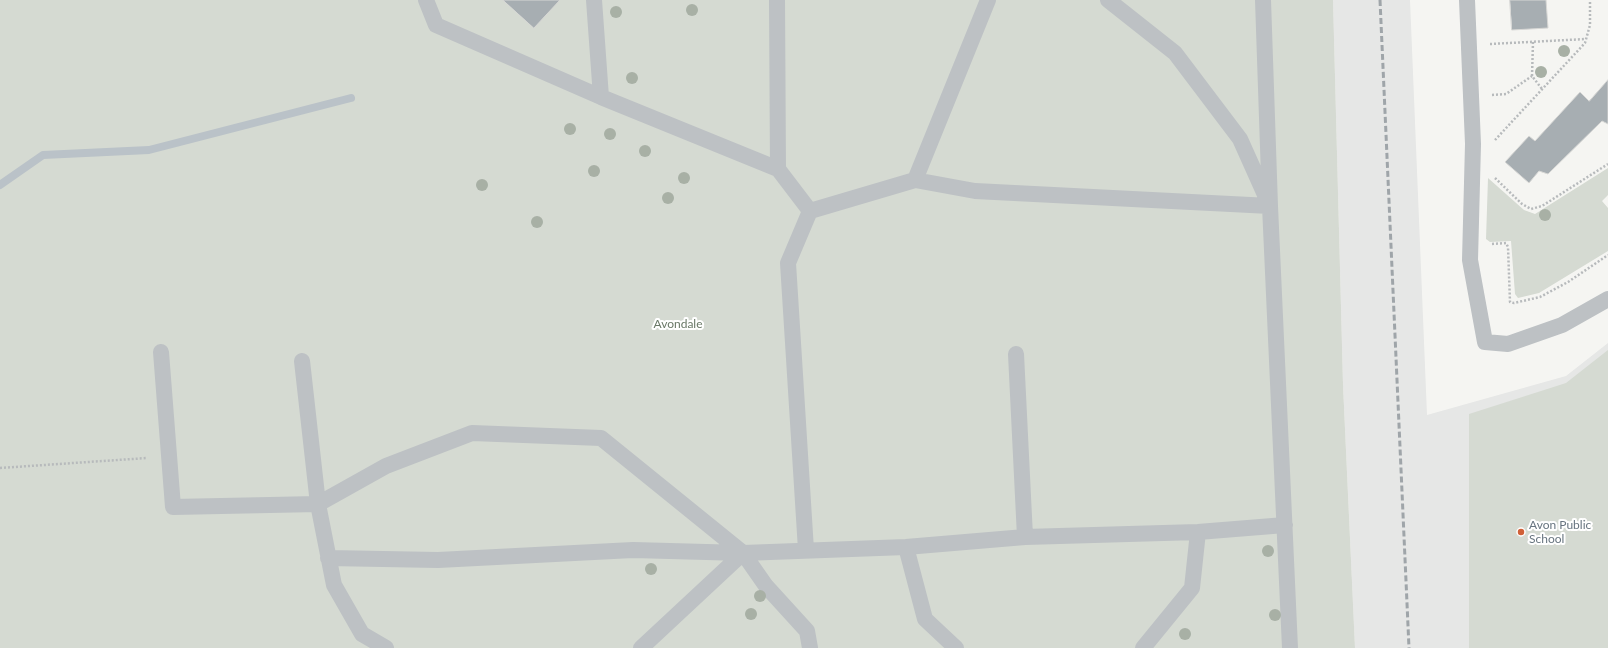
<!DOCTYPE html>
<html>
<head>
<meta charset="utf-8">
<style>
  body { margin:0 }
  canvas { display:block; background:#f5f5f2 }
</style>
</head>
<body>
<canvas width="1608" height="648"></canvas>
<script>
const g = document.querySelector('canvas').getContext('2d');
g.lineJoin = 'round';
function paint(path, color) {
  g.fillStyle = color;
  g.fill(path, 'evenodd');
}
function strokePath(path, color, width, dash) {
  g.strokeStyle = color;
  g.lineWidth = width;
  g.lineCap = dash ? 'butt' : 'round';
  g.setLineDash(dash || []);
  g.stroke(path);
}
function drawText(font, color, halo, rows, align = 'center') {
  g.font = font + ' Lato,sans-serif';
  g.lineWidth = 4;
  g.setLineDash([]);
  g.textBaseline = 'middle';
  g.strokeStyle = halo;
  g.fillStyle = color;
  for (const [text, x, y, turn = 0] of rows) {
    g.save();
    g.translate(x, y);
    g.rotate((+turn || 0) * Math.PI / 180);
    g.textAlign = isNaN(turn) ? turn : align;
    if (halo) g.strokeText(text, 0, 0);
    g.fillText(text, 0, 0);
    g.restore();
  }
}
paint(new Path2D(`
  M1333 0H1410L1427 415 1566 376 1608 343V648H1355L1343 385Z`), '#e6e7e6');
paint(new Path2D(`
  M0 0H1333L1343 385 1355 648H0Z
  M1608 168V195L1602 201 1608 208V251L1539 293 1518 298 1515 294 1511 241 1490 242 1486 239 1488 178 1524 210 1535 214Z
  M1608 350V648H1469V414L1566 383Z`), '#d5dad2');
strokePath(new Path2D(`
  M0 185 43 155 149 150 351 98`), '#bac2c8', 8);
const building = new Path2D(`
  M503 0H560L534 28Z
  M1510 0H1546L1548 28 1512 30Z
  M1608 80V124L1602 121 1548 174 1539 171 1529 183 1505 162 1529 136 1535 141 1580 92 1589 101Z`);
paint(building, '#a7aeb2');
strokePath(building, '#d7d7d5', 1);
strokePath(new Path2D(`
  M1533 42 1532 76 1542 89
  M1490 44 1586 39
  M1492 95 1506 94 1532 76
  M1495 140 1585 43 1590 25V0
  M1495 178 1522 204 1531 209 1542 206 1608 164
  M1492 244 1506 243 1508 247 1510 302 1514 303 1540 297 1568 282 1608 255
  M0 468 147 458`), '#b7babc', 2.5, [2, 2]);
strokePath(new Path2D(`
  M426 0 436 25 601 97 778 169 810 211
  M594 0 601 97
  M777 0 778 169
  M1263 0 1270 206 1290 648
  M1467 0 1473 144 1470 260 1485 342 1508 344 1562 325 1608 299
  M915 180 988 0
  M810 211 915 180 975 191 1270 206 1240 139 1175 53 1108 0
  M161 352 173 507 318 504 386 466 472 433 601 438 743 553 766 586 807 631 810 648
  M1016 354 1025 537
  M302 361 318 504 334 585 362 634 386 648
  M906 547 925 619 956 648
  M806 550 788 263 810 211
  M328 558 438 560 633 550 743 553 906 547 1025 537 1198 532 1285 525
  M641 648 743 553
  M1143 648 1192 588 1198 532`), '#bdc1c4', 16);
strokePath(new Path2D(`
  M1380 0 1409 648`), '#9fa5a9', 3, [6, 3]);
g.fillStyle = '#a8b0a5';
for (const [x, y] of [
  [692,10],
  [616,12],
  [1564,51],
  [1541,72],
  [632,78],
  [570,129],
  [610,134],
  [645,151],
  [594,171],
  [684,178],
  [482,185],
  [668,198],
  [1545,215],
  [537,222],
  [1268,551],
  [651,569],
  [760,596],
  [751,614],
  [1275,615],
  [1185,634]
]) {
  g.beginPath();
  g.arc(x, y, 6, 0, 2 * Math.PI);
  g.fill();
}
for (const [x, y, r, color] of [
  [1521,532,4,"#d06038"]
]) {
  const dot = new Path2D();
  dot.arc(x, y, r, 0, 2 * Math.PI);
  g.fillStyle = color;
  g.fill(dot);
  strokePath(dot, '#fff', 1.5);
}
drawText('12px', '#697866', '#fff', [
  ["Avondale",678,324]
]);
drawText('12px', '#687580', '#fff', [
  ["Avon Public",1529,525],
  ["School",1529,539]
], 'left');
</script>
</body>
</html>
